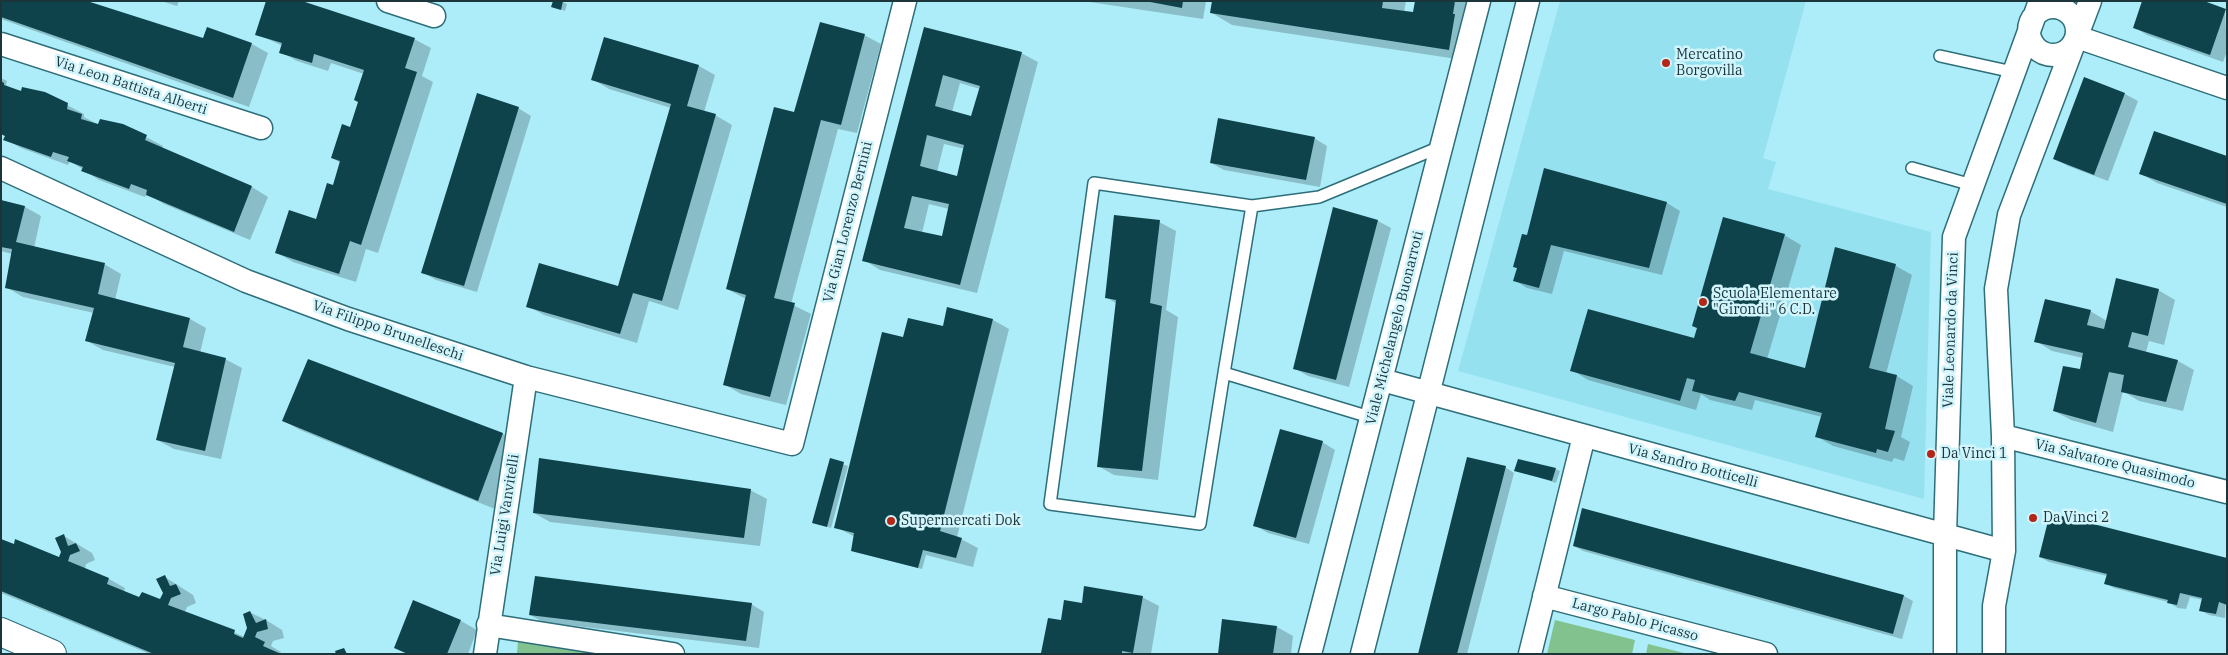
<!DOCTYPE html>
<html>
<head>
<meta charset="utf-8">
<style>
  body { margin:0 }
  #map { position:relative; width:2228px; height:655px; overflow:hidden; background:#acedf9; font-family:"IBM Plex Serif",serif }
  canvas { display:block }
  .frame { position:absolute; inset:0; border:2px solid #1b353a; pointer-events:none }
</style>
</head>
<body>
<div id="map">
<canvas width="2228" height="655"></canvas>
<div class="frame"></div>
</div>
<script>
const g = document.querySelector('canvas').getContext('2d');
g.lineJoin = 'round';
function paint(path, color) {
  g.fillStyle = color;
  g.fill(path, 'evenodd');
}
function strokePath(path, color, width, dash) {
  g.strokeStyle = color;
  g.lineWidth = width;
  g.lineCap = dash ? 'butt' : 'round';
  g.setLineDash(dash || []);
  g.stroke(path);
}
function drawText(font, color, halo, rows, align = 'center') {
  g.font = font + ' "IBM Plex Serif",serif';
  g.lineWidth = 5;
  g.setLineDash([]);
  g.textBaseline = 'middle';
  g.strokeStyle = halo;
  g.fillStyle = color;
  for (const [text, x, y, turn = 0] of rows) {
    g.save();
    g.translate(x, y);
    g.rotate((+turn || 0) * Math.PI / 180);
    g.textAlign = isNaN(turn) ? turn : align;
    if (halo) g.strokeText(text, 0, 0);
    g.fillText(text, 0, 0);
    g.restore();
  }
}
paint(new Path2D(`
  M1560 1H1806L1763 158 1776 162 1768 189 1931 232 1924 499 1458 371Z`), '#96e1f0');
paint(new Path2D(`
  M1555 620 1635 640 1632 654H1547Z
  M518 641 611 654H517Z
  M1648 644 1688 654H1646Z`), '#81c28f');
paint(new Path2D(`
  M1 1 204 40 208 29 252 44 268 53 249 107 1 19Z
  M161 1H179L177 6Z
  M1083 1H1206L1203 19Z
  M1353 1H1406L1404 12 1414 13 1416 1H1477L1470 61 1232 25 1212 13Z
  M563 2 567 4 565 11 553 6Z
  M2225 10 2227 51 2223 62 2147 35 2134 27Z
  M925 29 1021 53 1038 62 977 293 880 270 864 260ZM960 83 980 89 972 118 952 112ZM944 144 965 149 958 178 937 172ZM929 204 949 209 943 238 922 233Z
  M257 34 414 39 431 48 422 76 433 82 378 253 366 249 356 282 293 262 276 252 317 220 333 186 341 163 332 158 350 128 359 102 364 74 331 63 328 71 297 61 281 52 283 46Z
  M864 35 881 44 857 133 838 129 791 304 811 314 786 405 741 394 724 384 746 299 727 289 795 113Z
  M699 66 715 75 704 112 715 115 732 125 678 310 649 301 637 343 544 315 528 306 619 288 671 108 609 89 592 79Z
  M1 78 7 81 6 85 15 90 44 93 84 114V117L99 125H123L163 146 162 149 252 187 268 197 250 240 164 204 147 194 145 197 99 180 70 161 68 165 21 148 5 139 6 137 1 134Z
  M2085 79 2125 94 2138 101 2108 181 2068 166 2055 159Z
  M518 108 531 116 477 292 436 280 422 272Z
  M1314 138 1327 146 1320 187 1224 170 1211 163Z
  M2227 157V207L2157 183 2141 174Z
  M1 201 25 207 41 216 34 248 104 264 121 274 115 300 190 319 206 328 200 353 225 359 242 368 221 459 174 449 157 440 175 367 103 350 87 341 94 313 23 297 6 287 12 254 1 251Z
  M1667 203 1680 211 1662 275 1564 251 1552 294 1527 288 1514 280 1518 269 1514 266 1527 237Z
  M1334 208 1378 221 1391 228 1349 387 1308 376 1294 368Z
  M1159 222 1176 231 1166 310 1178 317 1158 480 1114 475 1098 466 1117 304 1106 297Z
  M1784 235 1801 245 1767 359 1806 369 1836 248 1896 266 1912 275 1886 374 1897 376 1913 386 1901 437 1910 442 1904 461 1894 458 1892 462 1833 446 1816 436 1822 417 1755 400 1752 410 1710 400 1701 394 1696 410 1588 380 1572 370 1695 339Z
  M2158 290 2175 300 2164 345 2149 341 2146 352 2178 361 2194 370 2183 411 2139 401 2123 391 2113 432 2071 420 2054 411 2081 371 2083 358 2052 351 2036 341 2090 311 2107 321Z
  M993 320 1009 329 957 537 978 548 973 567 926 555 922 569 856 552 855 537 836 527 904 339 944 328Z
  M309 360 503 434 519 443 495 509 300 430 284 421Z
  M1322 442 1335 450 1309 544 1268 533 1254 525Z
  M830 460 848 466 831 528 814 522Z
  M1505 467 1514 473 1467 654H1419Z
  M1555 469 1560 471 1556 483 1516 470Z
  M750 490 767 499 760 546 550 522 534 513Z
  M1583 509 1904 596 1913 601 1902 639 1583 551 1574 546Z
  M64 536 92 553 95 560 86 564 85 569 109 579 125 588 124 592 140 599 161 601 164 593 165 577 193 595 196 603 187 607 185 612 245 637 249 628V612L266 620 282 630 284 638 273 641 271 646 281 652 280 654H150L1 593V541L60 559 63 552Z
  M2040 557 2227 560 2225 618 2209 615 2200 610 2203 600 2190 597 2186 609 2178 608 2168 602 2114 588 2105 583 2107 576 2049 562Z
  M1142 597 1159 606 1151 654 1043 652 1062 621 1083 605Z
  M751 604 764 612 759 648 543 622 530 615Z
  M461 621 477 630 468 654H406L396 648Z
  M1277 627 1293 636 1291 654H1219Z`), '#0003');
paint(new Path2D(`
  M1 1H87L203 38 207 27 252 43 233 98 1 17Z
  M266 1H302L415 38 405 68 417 72 361 245 350 241 339 274 275 253 289 210 316 219 327 183 333 185 340 161 331 158 342 124 350 127 358 102 354 100 364 70 314 54 312 63 279 53 282 43 255 35Z
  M553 1H563L561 10 551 7Z
  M1145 1H1183L1182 8Z
  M1212 1H1383L1382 8 1413 12 1415 1H1455L1453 14H1455L1449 50 1210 13Z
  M2142 1H2204L2226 9 2210 55 2133 28Z
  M820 22 865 34 841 125 821 120 774 298 795 303 770 397 723 385 746 295 726 289 774 107 794 112Z
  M924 27 1022 52 960 285 862 261ZM943 75 980 86 971 116 935 106ZM927 135 964 145 957 176 920 166ZM912 196 949 204 942 236 904 228Z
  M604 37 699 65 687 106 716 114 662 301 633 293 620 334 526 307 539 263 618 286 671 104 591 80Z
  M2084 77 2125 93 2094 175 2053 159Z
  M1 81 4 83V85L21 91 22 87 45 92 68 103 67 109 82 114 81 119 98 124 100 119 123 124 147 135 145 140 252 186 234 232 146 195 147 190 131 184 129 189 81 171 83 167 67 161 69 157 53 152 51 157 3 140 5 136 1 134Z
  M477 93 519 107 464 286 421 273Z
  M1218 118 1315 137 1306 180 1210 163Z
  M2154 131 2227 156V204L2139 174Z
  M1544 168 1667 202 1649 268 1551 245 1539 288 1513 281 1517 268 1513 267 1522 234 1527 235Z
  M1 200 25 206 16 242 105 263 98 294 190 318 183 347 226 358 205 451 156 440 175 363 85 341 94 308 5 288 12 249 1 247Z
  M1333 207 1378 220 1336 380 1293 369Z
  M1114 215 1160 220 1150 303 1162 306 1142 471 1097 467 1116 300 1105 298Z
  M1723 217 1785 234 1750 353 1805 368 1835 247 1896 264 1869 368 1897 375 1885 429 1895 431 1888 452 1877 449 1876 453 1815 437 1822 413 1739 392 1735 401 1692 391 1695 380 1687 378 1680 401 1570 371 1588 309 1694 338 1697 328 1692 326Z
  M2116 278 2159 289 2148 336 2132 332 2128 347 2178 360 2166 402 2121 392 2124 375 2109 372 2096 423 2053 411 2063 366 2080 369 2083 353 2034 342 2045 299 2091 310 2087 325 2104 329Z
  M947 307 993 319 940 531 962 538 956 558 923 550 918 568 851 551 854 533 834 528 882 332 903 337 908 318 943 326Z
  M308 359 503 433 478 501 282 421Z
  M1280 429 1323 441 1296 538 1253 526Z
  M1467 457 1506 466 1503 478 1457 654H1418Z
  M539 458 751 489 744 538 533 513Z
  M830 458 844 462 827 527 812 523Z
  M1518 459 1556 468 1552 481 1514 471Z
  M1582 508 1904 595 1893 634 1573 546Z
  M2050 513 2227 558V605L2219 602 2216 614 2199 611 2202 598 2180 593 2177 605 2167 603 2168 600 2104 584 2107 574 2039 557Z
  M64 534 68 546 76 543 80 551 70 555 68 561 109 578 107 584 139 597 142 592 160 599 163 593 156 579 165 575 170 586 176 584 181 594 171 598 168 605 235 630 234 634 243 638 247 628 243 614 250 611 256 623 266 619 268 629 257 632 255 637 265 642 263 646 281 654H154L1 591V539L14 544 15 539 59 557 61 552 55 538Z
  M535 576 752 603 746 641 529 615Z
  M1084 586 1143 596 1133 653 1122 651V654L1041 653 1048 618 1061 620 1064 600 1082 603Z
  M413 600 461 620 447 654H408L394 648Z
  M1222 619 1277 626 1273 654H1218Z
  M344 648 347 654H336L335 651Z`), '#0f434b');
const lane = new Path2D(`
  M1940 56 2013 72
  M1912 168 1972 185
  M1224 373 1252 206
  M1373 418 1224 373 1200 524 1050 504 1094 183 1252 206 1319 197 1440 147`);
const street = new Path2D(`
  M388 1 434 16
  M2029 31a24 24 0 1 1 48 0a24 24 0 1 1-48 0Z
  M2077 37 2227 88
  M1 44 261 128
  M1 168 246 281 348 319 526 377 792 444 905 1
  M1382 380 2004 551
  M2003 436 2227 492
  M1544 596 1766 654
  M488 625 673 654
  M485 654 526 377
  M1310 654 1479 1
  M1362 654 1528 1
  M1530 654 1584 436
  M1945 654V535L1954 237 2040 1
  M1994 654V606L2004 551 2003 436 1996 289 2009 215 2090 1`);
const secondary = new Path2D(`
  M1 632 52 654`);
strokePath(lane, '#2e6e79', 14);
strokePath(street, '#2e6e79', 25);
strokePath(secondary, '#2e6e79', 30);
strokePath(lane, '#fff', 11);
strokePath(street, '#fff', 22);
strokePath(secondary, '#fff', 28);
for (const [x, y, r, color] of [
  [1666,63,5,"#b42616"],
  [1703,302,5,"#b42616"],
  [1931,454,5,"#b42616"],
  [2033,518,5,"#b42616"],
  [891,521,5,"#b42616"]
]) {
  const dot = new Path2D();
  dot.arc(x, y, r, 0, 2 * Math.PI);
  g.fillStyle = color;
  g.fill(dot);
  strokePath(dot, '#d0f5fd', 2);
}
drawText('14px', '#1b353a', '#d0f5fd', [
  ["Mercatino",1676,55],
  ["Borgovilla",1676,71],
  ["Scuola Elementare",1713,294],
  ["\"Girondi\" 6 C.D.",1713,310],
  ["Da Vinci 1",1941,454],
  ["Da Vinci 2",2043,518],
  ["Supermercati Dok",901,521]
], 'left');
drawText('14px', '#1b353a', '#d0f5fd', [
  ["Via Leon Battista Alberti",131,86,18],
  ["Via Gian Lorenzo Bernini",848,222,-76],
  ["Viale Michelangelo Buonarroti",1395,328,-76],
  ["Viale Leonardo da Vinci",1951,330,-88],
  ["Via Filippo Brunelleschi",388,331,19],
  ["Via Salvatore Quasimodo",2115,464,14],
  ["Via Sandro Botticelli",1693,466,15],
  ["Via Luigi Vanvitelli",505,515,-81],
  ["Largo Pablo Picasso",1635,620,15]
]);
</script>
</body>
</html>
